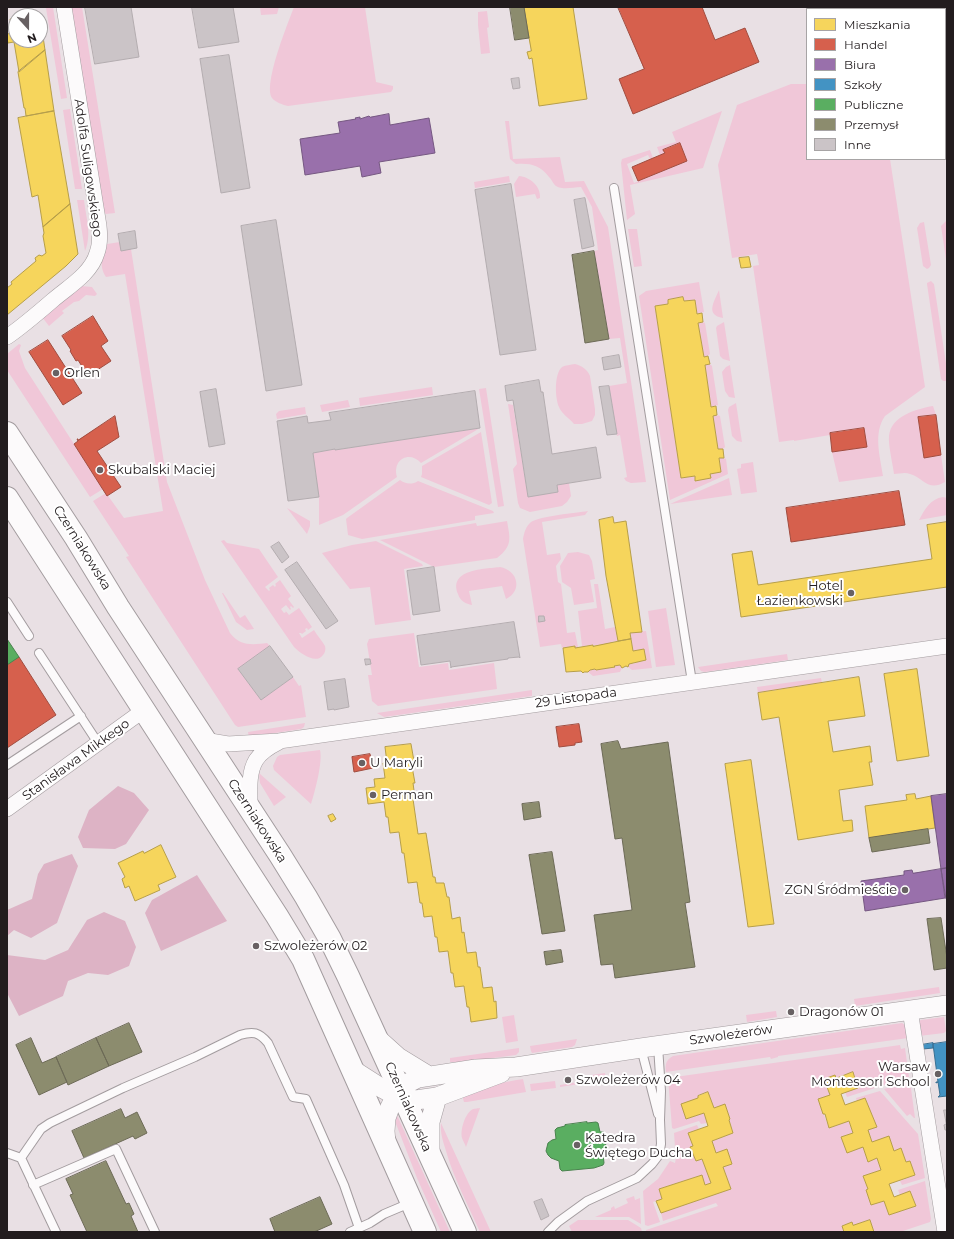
<!DOCTYPE html>
<html>
<head>
<meta charset="utf-8">
<style>
  body { margin:0 }
  #map { position:relative; width:954px; height:1239px; overflow:hidden; background:#e9e0e4; font-family:Montserrat,sans-serif }
  canvas { display:block }
  .frame { position:absolute; inset:0; border:8px solid #221c1e; pointer-events:none }
  .legend { position:absolute; left:806px; top:8px; width:140px; height:152px; box-sizing:border-box; background:#fff; border:1px solid #a7a4a5; margin:0; padding:5px 7px; list-style:none; font-size:12px; color:#221c1e }
  .legend li { display:flex; align-items:center; gap:8px; height:20px }
  .legend b { width:20px; border:1px solid #a7a4a5 }
  .north { position:absolute; left:8px; top:8px; width:40px; height:40px; box-sizing:border-box; background:#fff; border:1px solid #a7a4a5; border-radius:50%; rotate:159deg; font-size:11px; font-weight:700; line-height:16px; text-align:center; color:#221c1e }
  .north::after { content:''; display:block; margin:auto; width:14px; height:18px; background:#686163; clip-path:polygon(50% 0,100% 100%,50% 72%,0 100%) }
</style>
</head>
<body>
<div id="map">
<canvas width="954" height="1239"></canvas>
<div class="frame"></div>
<ul class="legend">
<li><b style="height:11px;background:#f6d55c"></b>Mieszkania</li>
<li><b style="height:11px;background:#d6604d"></b>Handel</li>
<li><b style="height:11px;background:#9970ab"></b>Biura</li>
<li><b style="height:11px;background:#4393c3"></b>Szkoły</li>
<li><b style="height:11px;background:#5aae61"></b>Publiczne</li>
<li><b style="height:11px;background:#8c8c6e"></b>Przemysł</li>
<li><b style="height:11px;background:#cbc4c7"></b>Inne</li>
</ul>
<div class="north">N</div>
</div>
<script>
const g = document.querySelector('canvas').getContext('2d');
g.lineJoin = 'round';
function paint(path, color) {
  g.fillStyle = color;
  g.fill(path, 'evenodd');
}
function strokePath(path, color, width, dash) {
  g.strokeStyle = color;
  g.lineWidth = width;
  g.lineCap = dash ? 'butt' : 'round';
  g.setLineDash(dash || []);
  g.stroke(path);
}
function drawText(font, color, halo, rows, align = 'center') {
  g.font = font + ' Montserrat,sans-serif';
  g.lineWidth = 4;
  g.setLineDash([]);
  g.textBaseline = 'middle';
  g.strokeStyle = halo;
  g.fillStyle = color;
  for (const [text, x, y, turn = 0] of rows) {
    g.save();
    g.translate(x, y);
    g.rotate((+turn || 0) * Math.PI / 180);
    g.textAlign = isNaN(turn) ? turn : align;
    if (halo) g.strokeText(text, 0, 0);
    g.fillText(text, 0, 0);
    g.restore();
  }
}
paint(new Path2D(`
  M53 7 67 98 61 99 46 8Z
  M71 7H82L115 213 106 214 103 212Z
  M260 7H279L277 14 261 15Z
  M294 7H365L376 82 393 86V89L391 92 288 106C283 105 275 102 272 98 263 84 288 23 294 7Z
  M487 11 489 27 487 28 490 53 481 54 478 25V12Z
  M791 84H807V159H890L925 387 885 416C873 433 880 456 883 476L839 482 832 452 866 447 863 428 830 433V435L794 441V440L779 442 753 266 759 265 757 254 732 258 718 165 737 105Z
  M70 109 82 189H75L63 110Z
  M722 111 703 168 630 185 635 214 627 220 621 163 622 159 650 150 653 158 650 159 648 155 627 164 634 183 687 161 680 143 663 150 665 153 660 155 657 147 676 142 672 132Z
  M505 121H509L513 159 560 157 565 182 584 181 608 227 646 482 631 483 626 481 624 478 627 477 620 435 617 436 609 386 627 383 620 338 609 339 594 251 598 250 592 207 581 187C575 187 568 189 562 188 553 187 554 182 549 177 540 165 530 163 516 164L510 159Z
  M509 176 510 182 475 188 474 182Z
  M519 176C530 177 541 186 540 198L537 199 535 194 516 197 514 184Z
  M77 200H84C86 217 92 235 85 251Z
  M947 220V266L941 226Z
  M924 222 931 265 929 268 927 269 923 266 917 228 920 223Z
  M628 229H637L642 266 634 267Z
  M120 242 131 249 167 482 205 580 230 633C240 646 252 645 267 643L270 646 238 669 261 700 293 677 299 686 301 685 306 717 238 727 235 725 126 557 129 556 93 501 106 493 124 518 163 511 125 274 106 277C98 264 103 257 107 244Z
  M931 281 934 284 947 370V381H943L941 379 927 284V283Z
  M699 282 704 312 697 314 695 300 684 301 683 298 668 300V304L655 306 681 478 695 476V480L710 474 721 472 719 458H724L726 459 728 474 670 500 639 296 646 291Z
  M81 286 92 287 97 294 95 296 86 295 79 301 74 302 62 311 64 313 49 326 42 317Z
  M719 290 723 318C705 315 714 302 719 290Z
  M703 322 705 323 710 354 708 356 704 357 698 323Z
  M724 322 730 361 723 359 720 356 716 328 717 326Z
  M19 344 21 345 19 351 25 368 103 489 90 497 7 370V354Z
  M575 364C582 366 587 369 590 376L595 409V415L592 421 582 424H574C570 419 561 413 559 407 555 398 554 374 562 367 566 365 570 365 575 364Z
  M710 364 712 366 718 405 711 407 705 365Z
  M730 365 735 398 729 397 725 391 722 372 726 367Z
  M432 387 433 395 360 406 359 398Z
  M486 388 504 506 498 507 479 389Z
  M348 400 350 407 322 412 320 405Z
  M736 403 742 442 737 441 732 436 728 410 729 407Z
  M508 404 513 405 528 497 558 492 557 485 569 483 571 496 567 502 562 506 530 512 520 508 518 503 513 469 517 464Z
  M933 406 936 415 918 417 924 458 941 455 945 482C928 492 924 478 910 474 905 472 899 474 894 474 893 465 888 445 889 436 891 416 916 409 933 406Z
  M305 407 306 414 277 419 276 414 279 411Z
  M717 415 720 416 725 447 723 449H718L713 416Z
  M480 428 421 463C409 450 392 460 397 477L343 515 319 525V497L313 453 335 449 336 450Z
  M481 432 492 503 489 505 421 477 422 474V466Z
  M753 462 757 492 741 494 737 469 741 468V464Z
  M729 478 732 495 670 504Z
  M400 480C405 484 412 485 418 481L493 511 494 513 475 516V520L362 539 348 535 346 519 347 518Z
  M943 497 947 498V515L919 520C925 509 930 499 943 497Z
  M287 508 310 521V526L307 534Z
  M588 511 585 515 542 522 547 555 560 553 561 559 556 566 558 582 561 584 567 633 575 632 578 647 575 648V646L562 648 561 644 540 647 523 539C524 533 526 526 531 522 540 516 576 513 588 511Z
  M507 521C510 538 513 546 497 558L434 567 380 540 476 523 477 526Z
  M224 540 227 543 259 549 278 577 265 587 269 591 270 590 269 588 273 585 275 587 276 585 275 584 280 580 291 596 288 599 294 607 293 608 291 606 290 607 291 609 290 610 286 605 281 609 284 613 286 612 285 610 289 615 299 608 312 627 308 630 307 628 305 629 306 631 302 634 301 633H299L302 638 314 630C317 635 322 641 325 646 326 649 325 653 323 655 316 665 300 653 294 647L221 541Z
  M376 541 422 564 423 566 404 569 411 620 375 625 370 587 350 589 322 553 352 545Z
  M578 552 589 555 592 561 595 579 590 580 594 602 574 605 571 588 562 582 560 566 568 553Z
  M500 567C518 570 523 591 506 599L502 586 469 591 472 605C466 604 460 601 458 594 448 569 485 569 500 567Z
  M594 584H598L605 629 615 627 618 641 611 642V644L582 646 578 611 597 608Z
  M222 593H223L240 618 245 615 254 629 247 630 236 622Z
  M666 608 675 665 656 667 648 611Z
  M646 631 652 668 632 670 628 667 629 664 636 663 644 649 633 651 630 633Z
  M414 633 419 667 448 663 449 670 494 663 497 689 378 706 372 701 368 675H372L367 644 369 639Z
  M787 654 788 660 705 672 701 671 698 667Z
  M620 665 622 668 620 672 593 676 588 672 590 670 595 669 596 670 614 667V666Z
  M821 678 822 683 758 693 757 687Z
  M532 690V696L384 717 377 713Z
  M305 723 304 727 301 729 249 737 248 732Z
  M320 750C323 761 315 792 311 804L274 770 273 766 277 757 280 755Z
  M259 773 286 797 274 806 260 783Z
  M939 987 940 993 855 1006 854 999Z
  M776 1011 777 1017 747 1022 746 1015Z
  M514 1015 518 1041 506 1043 502 1017Z
  M944 1017 946 1031 944 1033 919 1036V1021L921 1020Z
  M902 1023 905 1025 908 1038 778 1056V1057L771 1059 770 1057 666 1072C665 1064 666 1060 673 1056Z
  M577 1039 575 1045 572 1047 532 1053 531 1051 530 1046Z
  M900 1045 901 1049 905 1048 909 1077 847 1097 845 1092 858 1088 853 1072 836 1078 835 1075 824 1079 830 1095 818 1099 829 1128 849 1121 853 1133 841 1137 863 1147 868 1161 877 1158 881 1170 863 1176 868 1189 866 1190 871 1205 884 1201 889 1215 916 1206 910 1191 900 1195 898 1190 925 1181 931 1219 930 1222 900 1232H874L870 1220 853 1225 852 1222 842 1226 844 1232H646V1230L718 1206 716 1203 663 1221 661 1213 731 1189 723 1167 732 1164 727 1150 716 1153 712 1141 733 1133 725 1105 714 1108 708 1092 698 1095V1098L686 1119 704 1113 707 1123 701 1124 699 1121 674 1129 672 1128 668 1078Z
  M519 1048V1052L516 1055 463 1062H450V1058Z
  M605 1073 606 1080 560 1087V1085L578 1082V1077Z
  M523 1079 526 1092 467 1102H464L462 1095C482 1088 502 1082 523 1079Z
  M555 1081 556 1088 531 1091 530 1084Z
  M910 1081 915 1118H914L910 1114 907 1116 884 1089Z
  M880 1091 918 1134 925 1178 902 1185 900 1181 915 1175 910 1161 906 1162 901 1148 894 1151 872 1142 868 1130 876 1127 871 1113H870L865 1098 857 1101 856 1098Z
  M480 1108 466 1147C465 1144 463 1141 462 1138 460 1130 465 1113 473 1109 474 1109 479 1108 480 1108Z
  M397 1115 450 1232H441L417 1178 393 1116Z
  M441 1123 491 1232H480C468 1205 454 1179 446 1151 443 1141 440 1133 441 1123Z
  M697 1125 699 1129 688 1133 693 1146 691 1147 696 1161 702 1159 711 1183 705 1185 701 1175 659 1189 662 1199 653 1202 660 1222 648 1226 645 1225 643 1191 658 1179 670 1161 675 1163 676 1158 671 1157 675 1147 674 1133Z
  M634 1196 635 1200 640 1198 641 1224 629 1217H595L611 1210V1208L614 1206 615 1209 628 1203 626 1199Z
  M578 1220H628L641 1228 642 1232H572L569 1226Z`), '#f0c7d8');
paint(new Path2D(`
  M118 786 134 793 149 810 126 844 115 849 83 848 78 837 89 810Z
  M72 854 78 866 57 923 31 938 14 930 7 936V910L32 899 38 874 44 864Z
  M197 875 227 921 161 951 145 913 152 900Z
  M104 912 125 921 136 947 129 966 108 975 88 973 68 981 63 996 19 1016 7 993V955L45 960 68 950 87 920Z`), '#ddb3c5');
const homes = new Path2D(`
  M524 7H573L587 99 539 106 532 58 529 59 527 52 531 51Z
  M40 16 45 50 19 72 14 42 8 43 7 38V34L13 33 10 19 16 18V40H40Z
  M45 50 54 111 26 116 25 108H24L18 72Z
  M54 111 70 204 43 227 38 195 32 197 18 118Z
  M70 204 78 254 66 266 7 315V288L12 284 11 282 36 261 35 258 39 255 42 256 46 253 43 236 44 233 43 227Z
  M749 257 751 267 741 268 739 258Z
  M683 297 684 301 695 300 697 314 702 313 703 322 698 323 704 357 708 356 710 364 705 365 711 407 716 406 717 415 713 416 718 449H723L724 458H719L721 472 710 474 711 478 695 481V476L681 478 655 306 668 304V300Z
  M613 517 614 523 626 521 642 632 630 633 631 639 618 641 606 576 599 520Z
  M947 522V587L741 617 732 554 752 551 758 585 932 559 927 525Z
  M631 639 633 651 644 649 646 660 629 664 628 667 626 666 622 668 620 665 614 666 615 667 596 670 595 669 590 670 588 672H584L583 673 581 671 566 672 563 648 575 646V648L593 645V646Z
  M917 669 929 756 897 761 884 674Z
  M859 677 865 716 828 721 833 752 870 746 872 762H869L873 785 839 790 843 821 852 820 853 831 798 840 779 717 762 720 758 693Z
  M411 744 414 761H411L415 783H413L415 798 413 799 418 834 426 833 433 877H435L436 883H444L447 897H449L452 919 460 917 462 933 464 932 467 953 476 952 478 967H480L483 988 492 987 494 1002 496 1001 497 1018 471 1022 469 1007H467L464 986 455 987 453 973H451L448 951 439 952 437 937H435L432 916 424 917 422 903H420L417 882 408 883 404 853H402L399 832 390 833 388 817H386L384 802 368 804 366 788 375 787 374 779 385 778 383 763H387L385 747Z
  M751 760 774 924 748 927 725 764Z
  M915 794 916 799 931 796 935 828 869 838 865 806 907 800 906 795Z
  M333 814 336 819 331 822 328 816Z
  M161 845 176 877 158 885 160 890 135 901 129 886 125 888 122 879 125 877 118 863 143 851 144 853Z
  M853 1072 858 1088 841 1094 845 1105 865 1098 877 1127 868 1130 872 1142 889 1136 894 1151 901 1148 906 1162 910 1161 915 1175 889 1184 894 1197 910 1191 916 1206 889 1215 884 1201 871 1205 866 1190 868 1189 863 1176 881 1170 877 1158 868 1162 863 1147 847 1153 841 1137 853 1133 849 1121 829 1128 825 1114H823L818 1099 830 1095 824 1079 835 1075 836 1078Z
  M708 1092 714 1108 725 1104 730 1119 729 1120 733 1133 712 1141 716 1153 727 1149 732 1164 723 1167 731 1189 661 1213 656 1201 662 1199 659 1189 702 1175 705 1185 711 1183 702 1159 696 1161 690 1147 693 1146 688 1133 708 1126 704 1113 686 1119 681 1104 698 1098V1096Z
  M870 1220 874 1232H844L842 1226 852 1222 853 1225Z`);
paint(homes, '#f6d55c');
strokePath(homes, '#b69e49', 1);
const shops = new Path2D(`
  M618 7H702L715 40 745 28 759 62 633 114 619 79 644 69Z
  M807 7H897L892 9H808Z
  M680 143 687 161 638 181 632 167 665 153 663 150Z
  M93 316 108 341 101 346 111 361 88 376 78 360 76 361 70 351 71 350 62 336Z
  M48 340 82 393 63 405 29 352Z
  M936 415 941 455 924 458 918 417Z
  M115 416 119 437 97 451 121 487 107 496 74 444 78 441 77 439H78V440Z
  M864 428 867 447 832 452 830 433Z
  M899 491 905 525 791 542 786 508Z
  M19 657 56 715 7 748V665Z
  M579 724 582 742 575 743V745L559 747 556 727Z
  M370 754 373 768 354 772 352 757Z`);
paint(shops, '#d6604d');
strokePath(shops, '#a04c3f', 1);
const offices = new Path2D(`
  M389 114 390 125 429 118 435 153 379 162 381 173 362 177 360 166 305 175 300 139 340 133 338 122 356 119 355 118 360 117V119L369 116 370 117Z
  M947 794V868L941 869 931 796Z
  M947 868V899H946L941 869Z
  M941 869 945 898 865 911 861 881 904 875V871L912 870 913 873Z`);
paint(offices, '#9970ab');
strokePath(offices, '#755781', 1);
const schools = new Path2D(`
  M947 1042V1096L938 1097 940 1095 938 1082 936 1083V1082H938L933 1044Z
  M933 1043V1048L923 1049 921 1045Z`);
paint(schools, '#4393c3');
strokePath(schools, '#396f92', 1);
const public = new Path2D(`
  M7 639 19 657 7 665Z
  M587 1122V1123L596 1122 598 1123 600 1132H604L607 1154H603L604 1163 603 1165 594 1168 562 1171 560 1169 559 1161 551 1158 548 1155 546 1151 548 1143 552 1140 556 1139 555 1130 557 1128 565 1126V1125Z`);
paint(public, '#5aae61');
strokePath(public, '#49824d', 1);
const industry = new Path2D(`
  M510 7H524L529 38 515 40Z
  M594 251 609 339 585 343 572 255Z
  M618 741 621 749 668 742 690 902 685 903 695 967 615 978 613 964 601 965 594 915 632 910 622 838 615 839 601 744Z
  M539 802 541 817 524 820 522 804Z
  M928 829 930 843 872 852 869 838Z
  M552 852 565 931 542 934 529 855Z
  M941 918 947 958V968L934 970 927 919Z
  M561 950 563 962 546 965 544 952Z
  M129 1023 142 1052 109 1066 96 1038Z
  M31 1038 42 1063 56 1057 67 1082 39 1095 16 1045Z
  M96 1038 109 1066 68 1085 56 1057Z
  M121 1109 125 1118 137 1112 147 1133 135 1139 133 1136 84 1158 72 1131Z
  M106 1161 126 1204 129 1203 134 1214 131 1216 138 1232H87L70 1195 73 1194 66 1179Z
  M320 1197 332 1224 314 1232H275L270 1219Z`);
paint(industry, '#8c8c6e');
strokePath(industry, '#6c6a56', 1);
const building = new Path2D(`
  M85 7H131L139 57 95 64Z
  M192 7H233L239 42 199 48Z
  M229 55 250 188 221 193 200 59Z
  M519 78 520 88 513 89 511 79Z
  M511 184 536 350 500 355 475 190Z
  M585 198 594 246 582 249 574 200Z
  M276 220 302 385 266 391 241 226Z
  M135 231 137 248 121 251 118 234Z
  M619 355 621 367 604 370 602 358Z
  M539 380 541 392H543L552 454 596 447 601 478 557 485 558 492 528 497 513 400 507 401 505 386Z
  M609 386 617 434 607 435 599 387Z
  M216 389 225 444 209 447 200 392Z
  M475 391 480 428 335 450V449L313 453 319 497 288 501 277 421 307 416 308 423 331 420 329 413Z
  M279 542 289 557 282 563 271 547Z
  M297 562 338 621 326 629 285 570Z
  M434 567 440 611 413 615 407 571Z
  M539 616H544L545 621 539 622Z
  M514 622 520 658 519 657 508 658V659L451 667V668L450 661 421 665 417 636Z
  M270 646 293 677 261 700 238 669Z
  M365 659H370L371 664 366 665Z
  M345 679 349 707 334 710V709L328 710 324 682Z
  M944 1110H947V1130H945L944 1125 946 1124Z
  M542 1199 549 1216 541 1220 534 1202Z`);
paint(building, '#cbc4c7');
strokePath(building, '#b3acaf', 1);
const service = new Path2D(`
  M945 21H947
  M614 188 692 682
  M7 602 29 636
  M39 653 98 743
  M7 765 81 716
  M641 1048 658 1114
  M7 1153 21 1158 56 1232
  M21 1158 41 1129 50 1123 123 1088 195 1057 240 1035C253 1031 259 1032 268 1043L293 1097 306 1099 344 1185 359 1228
  M33 1185 116 1149 155 1232
  M350 1232 370 1223 384 1214 410 1203
  M548 1232 558 1222 587 1201 637 1178 652 1164 659 1155 661 1144 660 1120 661 1091 658 1046`);
const minor = new Path2D(`
  M7 337C23 326 38 313 53 300 68 287 91 274 97 253 100 245 100 235 99 226L64 7
  M204 740 228 744 279 741 947 646
  M250 808C250 792 248 773 256 760 261 752 271 746 279 742
  M7 809 144 710
  M910 1010 945 1232`);
const tertiary = new Path2D(`
  M378 1039 398 1057 429 1076
  M353 1070 378 1086 396 1096 416 1100 437 1097 501 1073
  M386 1143 385 1131 386 1118 390 1107 400 1089 408 1083 418 1078 476 1069 516 1067 641 1048 947 1005
  M430 1154V1122L437 1097`);
const primary = new Path2D(`
  M7 433 76 538 118 607 280 855 306 897 330 939 348 976 465 1232
  M7 498 277 916 303 959 425 1232`);
strokePath(service, '#a39c9f', 10);
strokePath(minor, '#a39c9f', 16);
strokePath(tertiary, '#a39c9f', 20);
strokePath(primary, '#a39c9f', 24);
strokePath(service, '#fcfafb', 8);
strokePath(minor, '#fcfafb', 15);
strokePath(tertiary, '#fcfafb', 19);
strokePath(primary, '#fcfafb', 22);
for (const [x, y, r, color] of [
  [56,373,4,"#686163"],
  [100,470,4,"#686163"],
  [851,593,4,"#686163"],
  [362,763,4,"#686163"],
  [373,795,4,"#686163"],
  [905,890,4,"#686163"],
  [256,946,4,"#686163"],
  [791,1012,4,"#686163"],
  [938,1074,4,"#686163"],
  [568,1080,4,"#686163"],
  [577,1145,4,"#686163"]
]) {
  const dot = new Path2D();
  dot.arc(x, y, r, 0, 2 * Math.PI);
  g.fillStyle = color;
  g.fill(dot);
  strokePath(dot, '#fff', 1.5);
}
drawText('13px', '#221c1e', '#fff', [
  ["Adolfa Suligowskiego",88,168,82],
  ["Czerniakowska",82,548,58],
  ["29 Listopada",576,698,-8],
  ["Stanisława Mikkego",76,760,-36],
  ["Czerniakowska",257,821,57],
  ["Szwoleżerów",731,1035,-8],
  ["Czerniakowska",408,1107,66]
]);
drawText('13px', '#221c1e', '#fff', [
  ["Orlen",64,373],
  ["Skubalski Maciej",108,470],
  ["Hotel",843,586,"right"],
  ["Łazienkowski",843,601,"right"],
  ["U Maryli",370,763],
  ["Perman",381,795],
  ["ZGN Śródmieście",897,890,"right"],
  ["Szwoleżerów 02",264,946],
  ["Dragonów 01",799,1012],
  ["Warsaw",930,1067,"right"],
  ["Montessori School",930,1082,"right"],
  ["Szwoleżerów 04",576,1080],
  ["Katedra",585,1138],
  ["Świętego Ducha",585,1153]
], 'left');
</script>
</body>
</html>
